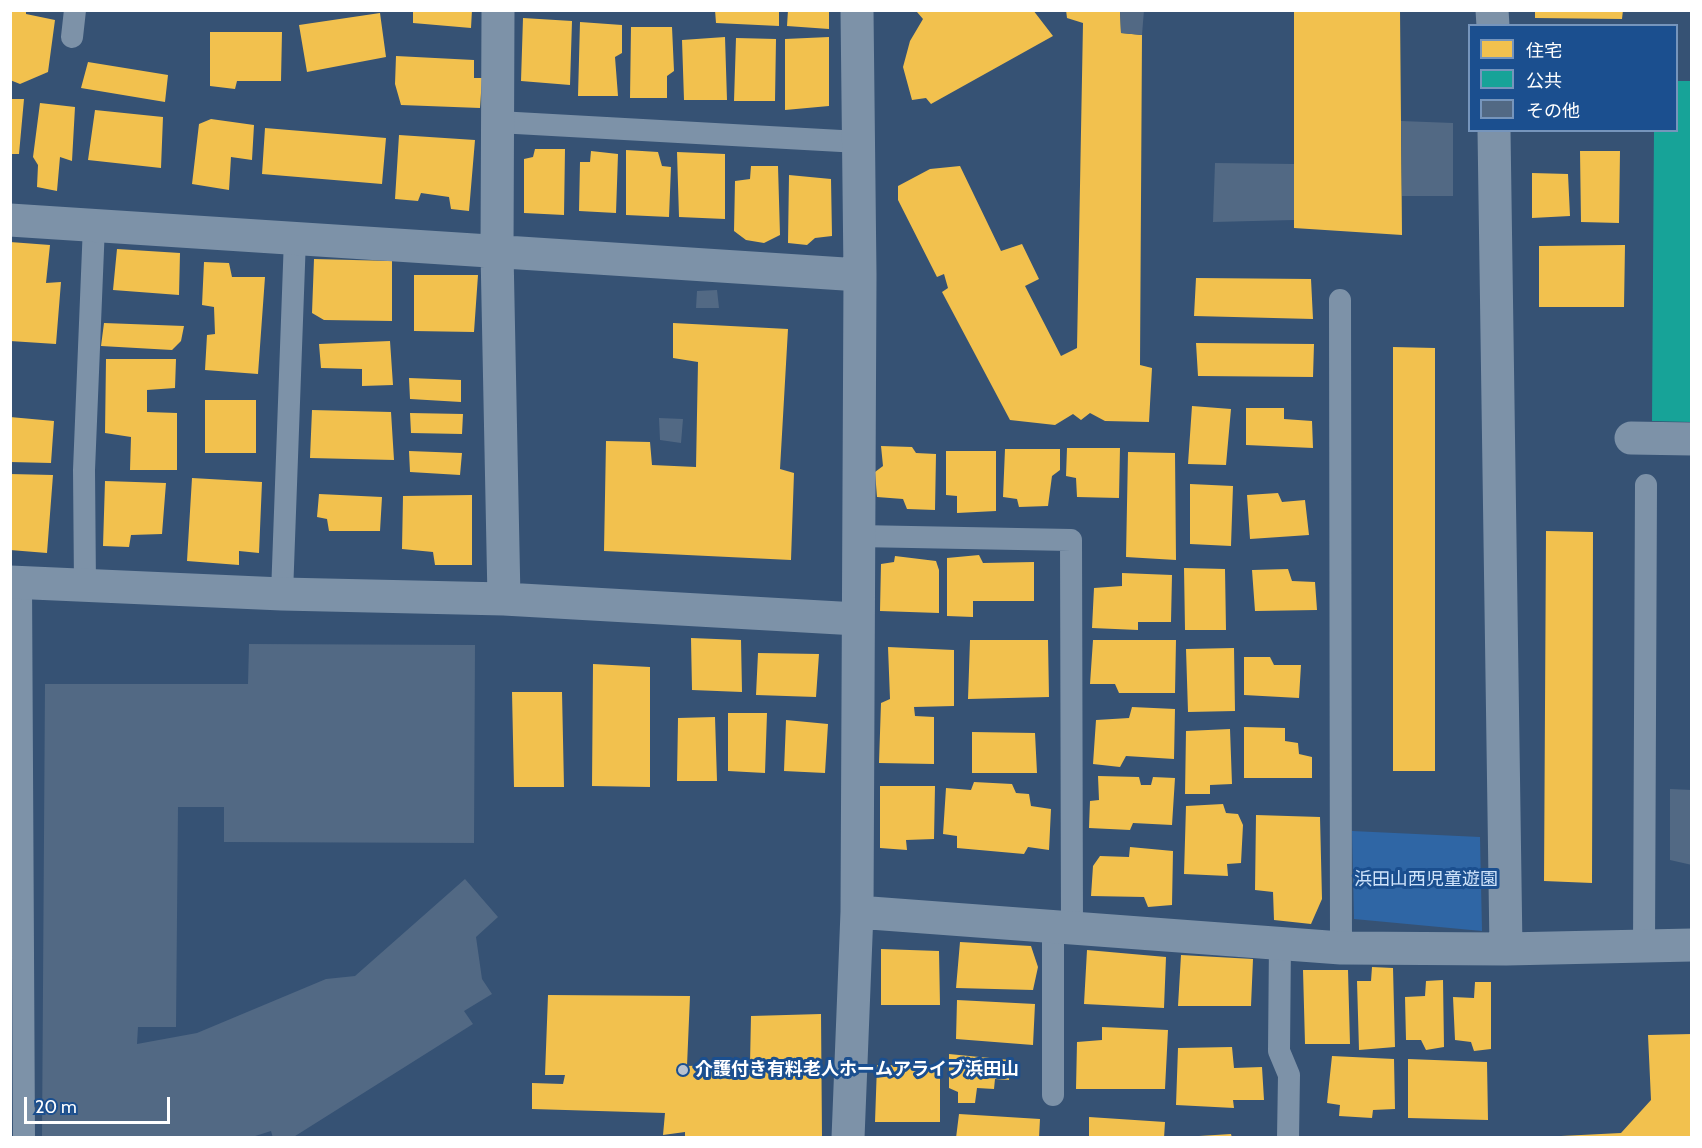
<!DOCTYPE html>
<html>
<head>
<meta charset="utf-8">
<style>
  body { margin:0 }
  #map { position:relative; width:1702px; height:1148px; overflow:hidden; background:#365274; font-family:Cabin,"Noto Sans JP",sans-serif }
  canvas { display:block }
  .frame { position:absolute; inset:0; border:12px solid #fff; pointer-events:none }
  .legend { position:absolute; left:1468px; top:24px; width:210px; height:108px; box-sizing:border-box; background:#1b4f8f; border:2px solid #7695bc; margin:0; padding:8px 10px; list-style:none; font-size:18px; color:#fff }
  .legend li { display:flex; align-items:center; gap:12px; height:30px }
  .legend b { width:30px; border:2px solid #7695bc }
  .scale { position:absolute; left:24px; top:1097px; width:146px; height:27px; box-sizing:border-box; border:3px solid #fff; border-top:0; padding-left:8px; font-size:18px; line-height:21px; white-space:nowrap; color:#fff; -webkit-text-stroke:4px #1b4f8f; paint-order:stroke }
</style>
</head>
<body>
<div id="map">
<canvas width="1702" height="1148"></canvas>
<div class="frame"></div>
<ul class="legend">
<li><b style="height:16px;background:#f2c14e"></b>住宅</li>
<li><b style="height:16px;background:#17a398"></b>公共</li>
<li><b style="height:16px;background:#526984"></b>その他</li>
</ul>
<div class="scale">20 m</div>
</div>
<script>
const g = document.querySelector('canvas').getContext('2d');
g.lineJoin = 'round';
function paint(path, color) {
  g.fillStyle = color;
  g.fill(path, 'evenodd');
}
function strokePath(path, color, width, dash) {
  g.strokeStyle = color;
  g.lineWidth = width;
  g.lineCap = dash ? 'butt' : 'round';
  g.setLineDash(dash || []);
  g.stroke(path);
}
function drawText(font, color, halo, rows, align = 'center') {
  g.font = font + ' Cabin,"Noto Sans JP",sans-serif';
  g.lineWidth = 6;
  g.setLineDash([]);
  g.textBaseline = 'middle';
  g.strokeStyle = halo;
  g.fillStyle = color;
  for (const [text, x, y, turn = 0] of rows) {
    g.save();
    g.translate(x, y);
    g.rotate((+turn || 0) * Math.PI / 180);
    g.textAlign = isNaN(turn) ? turn : align;
    if (halo) g.strokeText(text, 0, 0);
    g.fillText(text, 0, 0);
    g.restore();
  }
}
paint(new Path2D(`
  M1352 831 1480 837 1482 931 1354 919Z`), '#2f66a5');
paint(new Path2D(`
  M10 10H26V14L55 20 48 72 20 84 10 80Z
  M413 10H472L471 28 413 23Z
  M715 10H779V26L716 23Z
  M788 10H829V29L787 26Z
  M920 10H1033L1053 36 931 104 926 98 912 100 903 67 910 41 923 19 917 12Z
  M1066 10H1120L1121 33 1142 35 1140 365 1152 368 1149 422 1105 421 1090 413 1081 420 1073 414 1055 425 1010 420 942 292 948 288 944 274 937 277 898 200V186L930 169 960 166 1001 251 1022 244 1039 279 1025 286 1061 356 1077 348 1083 23 1067 18Z
  M1294 10H1400L1402 235 1294 228Z
  M1535 10H1623L1622 19 1535 18Z
  M380 13 386 57 307 72 299 25Z
  M523 18 572 21 570 85 521 81Z
  M580 22 622 25V53L615 57 618 96H578Z
  M631 27H672L674 71 667 76V98H630Z
  M210 32H282L281 81H237L235 89 210 86Z
  M725 37 727 100H684L682 40Z
  M829 37V106L785 110V39Z
  M736 38 776 39 775 101H734Z
  M396 56 474 60V78H482L480 108 401 105 395 84Z
  M88 62 168 75 165 102 81 88Z
  M10 99H24L19 154H10Z
  M40 103 75 107 72 161 60 157 57 191 37 187 38 165 33 157Z
  M95 110 163 117 161 168 88 160Z
  M211 119 254 125 252 160 231 157 229 190 192 184 199 124Z
  M265 128 386 138 382 184 262 174Z
  M399 135 475 140 469 211 451 209 449 197 421 193 418 201 395 199Z
  M535 149H565L564 215 524 213V159L533 157Z
  M626 150 658 152 662 166 671 167 669 217 626 215Z
  M591 151 618 154 616 213 579 211 580 162H590Z
  M1580 151H1620L1619 223 1581 222Z
  M677 152 725 154V219L679 217Z
  M751 166H778L780 235 764 243 746 240 734 231 735 181 750 179Z
  M1532 173 1568 174 1570 216 1532 218Z
  M789 175 831 179 832 236 815 238 807 245 788 243Z
  M10 242 50 245 46 283 61 282 56 344 10 341Z
  M1625 245 1624 307H1539V246Z
  M117 249 180 253 179 295 113 290Z
  M314 259 392 261V321L324 320 312 313Z
  M204 262 229 263 232 277H265L258 374 205 370 207 335 215 334 214 307 202 305Z
  M414 275H478L474 332 414 331Z
  M1196 278 1311 279 1313 319 1194 316Z
  M104 323 184 326 181 341 172 350 101 346Z
  M673 323 788 329 780 469 794 473 791 560 604 551 606 441 650 442 652 465 696 467 698 362 673 358Z
  M390 341 393 385 362 386V369L321 368 319 344Z
  M1196 343 1314 344 1313 377 1198 376Z
  M1393 347 1435 348V771H1393Z
  M106 359H176L175 388 147 390V412L177 413V470H130L131 437 105 433Z
  M409 378 461 380V402L410 399Z
  M205 400H256V453H205Z
  M1192 406 1231 409 1226 465 1188 464Z
  M1246 408H1284V419L1312 421 1313 448 1246 445Z
  M312 410 391 412 394 460 310 458Z
  M410 413 463 414 462 434 411 433Z
  M10 417 54 421 51 463 10 462Z
  M881 446 912 447 916 453 936 454 935 510 907 509 903 499 877 497 875 472 883 466Z
  M1067 448H1120L1119 498 1077 497 1076 478 1066 476Z
  M1005 449H1060V470L1052 476 1048 506 1019 507 1017 499 1003 497Z
  M409 451 462 453 460 475 410 472Z
  M946 451H996V511L957 513V496L946 495Z
  M1128 452 1175 453 1176 560 1126 557Z
  M10 474 53 475 47 553 10 550Z
  M192 478 262 482 259 553 239 551V565L187 561Z
  M105 481 166 483 162 534 131 535 129 547 103 546Z
  M1190 484 1233 486 1231 546 1190 544Z
  M1278 493 1282 502 1305 500 1309 535 1250 539 1247 495Z
  M319 494 382 497 380 531H329L327 519 317 517Z
  M472 495V565H435L433 552 402 549 403 496Z
  M1546 531 1593 532 1592 883 1544 881Z
  M979 555 983 563 1034 562V601H973V617L947 616V558Z
  M895 556 936 561 939 570V613L880 611 881 564 894 562Z
  M1184 568 1225 569 1226 630H1185Z
  M1288 569 1292 581 1315 582 1317 610 1255 611 1252 570Z
  M1122 573 1172 575 1171 622H1138V630L1092 628 1094 588 1122 586Z
  M691 638 741 640 742 692 692 690Z
  M970 640H1048L1049 697 968 699Z
  M1093 640H1176L1175 693H1119L1115 684H1090Z
  M888 647 954 650V706L914 707 915 716 934 717V764L879 763 881 703 890 699Z
  M1234 648 1235 711 1188 712 1186 649Z
  M758 653 819 654 816 697 756 695Z
  M1244 657H1270L1274 665H1301L1299 698 1244 695Z
  M593 664 650 667V787L592 786Z
  M512 692H562L564 787H514Z
  M1132 707 1175 709 1174 759 1126 756 1120 767 1093 764 1096 720 1129 718Z
  M728 713H767L765 773 728 771Z
  M715 717 717 781H677L678 718Z
  M786 720 828 724 825 773 784 771Z
  M1244 727 1285 728V741L1298 743 1299 754 1312 757V778H1244Z
  M1230 729 1232 784 1210 785V794H1185L1186 731Z
  M972 732 1035 733 1037 773H972Z
  M1098 776 1139 777 1141 785H1151L1153 777 1175 778 1172 825 1133 823 1130 830 1089 828 1090 801 1099 800Z
  M974 782 1012 784 1016 793 1029 794 1031 806 1051 809 1049 850 1028 847 1024 854 957 848V836L943 834 946 788 971 790Z
  M880 786H935L934 839 906 840 907 850 880 848Z
  M1223 804 1226 813 1238 814 1243 825 1241 863 1227 864 1228 876 1184 874 1186 806Z
  M1256 815 1320 817 1322 899 1311 924 1274 920 1273 892 1255 890Z
  M1130 847 1173 851 1172 905 1148 907 1144 897 1091 896 1093 866 1100 856 1129 857Z
  M960 942 1031 946 1038 967 1033 990 956 988Z
  M881 949 939 951 940 1005H881Z
  M1087 950 1166 957 1164 1008 1084 1004Z
  M1181 955 1253 959 1251 1006H1178Z
  M1372 967 1393 968 1395 1047 1359 1050 1357 981H1371Z
  M1303 970H1348L1350 1044H1305Z
  M1443 980 1444 1047 1426 1050 1421 1040H1406L1405 997 1425 996 1426 981Z
  M1475 982H1491V1049L1474 1051 1471 1042 1455 1040 1453 997 1474 998Z
  M548 995 690 996 687 1066 750 1064 751 1016 821 1014 822 1138H685V1132L663 1135 665 1113 532 1109V1083L563 1084 565 1075H545Z
  M957 1000 1035 1004 1033 1045 956 1039Z
  M1102 1027 1168 1030 1165 1089H1076L1077 1042 1102 1040Z
  M1692 1034V1138H1561V1136L1621 1133 1651 1100 1648 1035Z
  M1232 1047 1234 1068 1262 1067 1264 1100H1233L1234 1108 1176 1105 1178 1048Z
  M949 1054 1010 1060 1009 1080 995 1079 994 1089 977 1088 975 1103H958V1092L949 1088Z
  M1332 1056 1394 1059 1395 1109 1373 1110 1372 1118 1339 1116 1340 1105 1327 1103Z
  M1408 1059 1487 1062 1488 1120 1408 1118Z
  M877 1065 940 1066V1122H875Z
  M959 1114 1040 1119 1039 1138H956Z
  M1089 1117 1165 1122 1164 1138H1089Z
  M1231 1134 1232 1138H1199V1136Z`), '#f2c14e');
paint(new Path2D(`
  M1676 81H1692V422L1652 421 1654 130H1676Z`), '#17a398');
paint(new Path2D(`
  M1120 10H1144L1142 35 1121 33Z
  M1401 121 1453 123V196H1402Z
  M1215 163 1294 164V220L1213 222Z
  M717 290 719 308H696L697 291Z
  M659 418 683 419 681 443 660 440Z
  M249 644 475 645 474 843 224 842V807H178L176 1027H138L137 1044 197 1033 326 979 355 976 465 879 498 917 476 937 482 979 492 994 464 1011 473 1024 292 1138H273L271 1131 249 1138H42L45 684H248Z
  M1670 789 1692 790V865L1670 860Z`), '#526984');
strokePath(new Path2D(`
  M72 37 75 10
  M498 122 859 142
  M1340 300 1341 948
  M858 536 1071 540 1072 928
  M21 583 24 1138
  M85 586 84 470 94 225
  M282 594 295 238
  M1053 927V1095
  M1280 942 1279 1051 1289 1075 1288 1138
  M1644 945 1646 485`), '#7d92a8', 22);
strokePath(new Path2D(`
  M498 10 497 252 504 599
  M1492 10 1493 26
  M1494 130 1506 949
  M10 220 860 275
  M1631 438 1692 439
  M10 582 282 594 504 599 857 619
  M857 912 1341 948 1506 949 1692 945
  M848 1138 857 912 860 275 857 10`), '#7d92a8', 33);
for (const [x, y, r, color] of [
  [683,1070,6,"#b9c2ce"]
]) {
  const dot = new Path2D();
  dot.arc(x, y, r, 0, 2 * Math.PI);
  g.fillStyle = color;
  g.fill(dot);
  strokePath(dot, '#1b4f8f', 2);
}
drawText('18px', '#cfe3fa', '#1b4f8f', [
  ["浜田山西児童遊園",1426,880]
]);
drawText('bold 18px', '#fff', '#1b4f8f', [
  ["介護付き有料老人ホームアライブ浜田山",695,1070]
], 'left');
</script>
</body>
</html>
